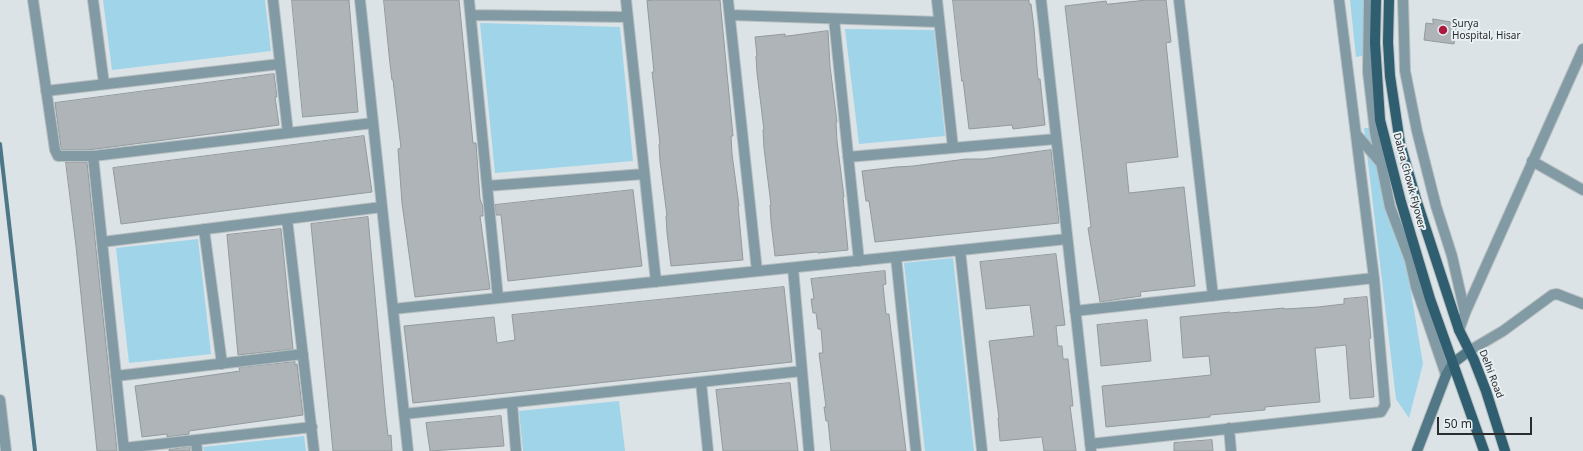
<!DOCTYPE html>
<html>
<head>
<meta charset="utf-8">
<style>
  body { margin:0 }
  #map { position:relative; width:1583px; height:451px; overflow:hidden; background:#dce3e6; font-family:"Noto Sans",sans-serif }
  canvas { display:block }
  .scale { position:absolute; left:1437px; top:417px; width:95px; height:18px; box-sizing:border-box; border:2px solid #2a2d2e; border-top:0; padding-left:5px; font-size:12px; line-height:14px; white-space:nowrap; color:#2a2d2e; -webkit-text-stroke:3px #e9f0f3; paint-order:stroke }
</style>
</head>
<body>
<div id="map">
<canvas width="1583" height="451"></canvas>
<div class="scale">50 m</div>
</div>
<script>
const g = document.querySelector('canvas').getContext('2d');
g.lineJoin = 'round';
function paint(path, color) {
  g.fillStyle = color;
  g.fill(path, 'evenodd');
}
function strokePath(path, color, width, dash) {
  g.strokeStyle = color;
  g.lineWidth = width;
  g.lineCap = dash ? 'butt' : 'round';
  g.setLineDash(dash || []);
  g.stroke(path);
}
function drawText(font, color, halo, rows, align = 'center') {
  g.font = font + ' "Noto Sans",sans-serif';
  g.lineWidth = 4;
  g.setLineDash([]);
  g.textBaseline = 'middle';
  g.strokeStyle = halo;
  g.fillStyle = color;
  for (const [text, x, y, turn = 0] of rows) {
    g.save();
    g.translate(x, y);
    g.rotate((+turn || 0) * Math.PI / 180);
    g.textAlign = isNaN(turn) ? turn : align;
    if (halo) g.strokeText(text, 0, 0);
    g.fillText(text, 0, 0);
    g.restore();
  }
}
paint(new Path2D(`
  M103 0H265L271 51 112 70Z
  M1350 0H1366L1367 55 1356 57Z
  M480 23 620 27 633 161 495 173Z
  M845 29 934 30 945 136 859 144Z
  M1364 128H1369L1407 268 1423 364 1409 418 1396 399Z
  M198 239 211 354 129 363 116 248Z
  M953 258 974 451H925L904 263Z
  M619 401 625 451H523L519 411Z
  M304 436 306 451H204L203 447Z`), '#9fd4e9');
strokePath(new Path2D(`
  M0 144 35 451`), '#4d7687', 4);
const building = new Path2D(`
  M292 0H349L358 112 303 117Z
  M384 0H459L473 143H476L480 199 483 207V216H480L490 289 415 297 402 203 398 149 401 148 393 80H392L390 64Z
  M657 0H720L733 136H731L732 154 739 206H738L743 260 671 266 667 233 666 216H667L660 161 659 144H660L654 89 652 72H654L647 1Z
  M953 0H1029V4H1031L1034 28 1038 79H1040L1045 125 1013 129 1012 125 969 129 963 80 962 81Z
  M1147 0H1166L1171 42 1166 43 1178 157 1126 163 1129 193 1184 187 1195 286 1140 292 1141 296 1100 302 1088 228 1091 227 1065 6 1106 1 1107 4Z
  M1433 19 1457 23 1454 44 1424 40 1426 23 1433 24Z
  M828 31 830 66 837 122H836L837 141 844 197H843L848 250 818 253 817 252 775 256 771 222 770 205H771L764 148 763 130H764L757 73 756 56H757L755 37 785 34V36Z
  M274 74 277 97H275L279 125 88 150H62L61 148 55 103Z
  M364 136 372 192 121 224 113 168Z
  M1051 150 1059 223 875 242 869 201H866L862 171 896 167 913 166 966 159H983Z
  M66 162H87L117 451H97L76 246Z
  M633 190 642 266 508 281 501 215H496L495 205Z
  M368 217 385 408 388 436 391 435 392 451H333L311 224Z
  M281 229 293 349 238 355 227 235Z
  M1056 254 1065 325 1056 326 1058 346H1062L1063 359H1068L1073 406H1070L1076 451H1044L1042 437 1000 441 998 418H999L989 341 1034 336 1030 305 986 309 980 262Z
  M885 271 886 284 883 285 886 314H889L891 331 906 451H831L828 421H826L824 407H826L819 353H823L821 329H818L816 313H813L811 299H814L811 279Z
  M784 287 792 362 413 403 404 326 494 317 497 343 515 340 512 315Z
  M1367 297 1371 338 1369 339 1374 397 1350 399 1346 345 1318 348H1315L1320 402 1265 407V410L1210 415V417L1106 427 1102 386 1211 375 1209 356 1183 358 1180 317 1230 312V313L1284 308 1285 309 1318 307 1344 304V299Z
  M1147 320 1151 361 1101 366 1097 325Z
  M295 362V365L297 364 303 415 189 431V434L167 437V434L142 437 135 386 240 371 239 368Z
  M790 383 798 451H723L716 390Z
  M501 416 504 446 430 451 426 423Z
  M1212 440 1213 451H1174V443Z
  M190 447V451H169V450Z`);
paint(building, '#aeb4b7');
strokePath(building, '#939a9c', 1);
const minor = new Path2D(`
  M33 0 55 150 58 156H93L373 123
  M93 0 104 84
  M273 0 288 133
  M360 0 408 451
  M469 0 498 298
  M626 0 656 282
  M728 0 757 271
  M937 0 953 148
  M1041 0 1091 451
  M1179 0 1213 296
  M1369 0 1368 72 1375 132 1390 207 1410 260 1416 287 1446 375
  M1403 0 1405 71 1417 131 1436 206 1452 256 1465 313
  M471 15 627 17
  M730 15 939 22
  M834 19 859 261
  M46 91 280 64
  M1356 134 1381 163
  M93 156 124 451
  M848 157 1056 139
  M1532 161 1583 190
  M487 186 644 174
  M287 219 314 451
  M204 229 222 364
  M102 242 382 207
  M960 250 982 451
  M896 257 916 451
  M793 268 809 451
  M393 309 1067 239
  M1075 311 1374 278
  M1469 351 1503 331 1552 295 1557 294 1583 304
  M116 376 303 354
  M701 382 708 451
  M0 400 6 451
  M512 403 516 451
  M404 414 802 371
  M1229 428 1231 451
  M196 440 197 451
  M1090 444 1381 412 1385 405 1374 278 1339 0
  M124 448 312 427`);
const tertiary = new Path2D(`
  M1459 330 1465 313 1583 49`);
const secondary = new Path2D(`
  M1417 451 1446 375 1453 363 1469 351`);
const primary = new Path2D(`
  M1376 0 1375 43 1380 120 1401 202 1430 299 1484 451
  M1389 0 1388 42 1390 76 1400 143 1416 199 1459 330 1474 360 1486 391 1505 451`);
strokePath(minor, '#b8bfc1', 12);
strokePath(tertiary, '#b8bfc1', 12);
strokePath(secondary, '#b8bfc1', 12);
strokePath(primary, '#b8bfc1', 12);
strokePath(minor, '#829aa4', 10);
strokePath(tertiary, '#829aa4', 10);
strokePath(secondary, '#527786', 10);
strokePath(primary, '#2f5e70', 10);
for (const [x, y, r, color] of [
  [1443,30,5,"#ae193f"]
]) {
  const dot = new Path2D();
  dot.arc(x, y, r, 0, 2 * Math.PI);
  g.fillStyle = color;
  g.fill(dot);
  strokePath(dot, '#e9f0f3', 1.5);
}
drawText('10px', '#2a2d2e', '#e9f0f3', [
  ["Surya",1452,24],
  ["Hospital, Hisar",1452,36]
], 'left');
drawText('10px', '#2a2d2e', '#e9f0f3', [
  ["Dabra Chowk Flyover",1409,181,75],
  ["Delhi Road",1491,374,69]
]);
</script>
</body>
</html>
